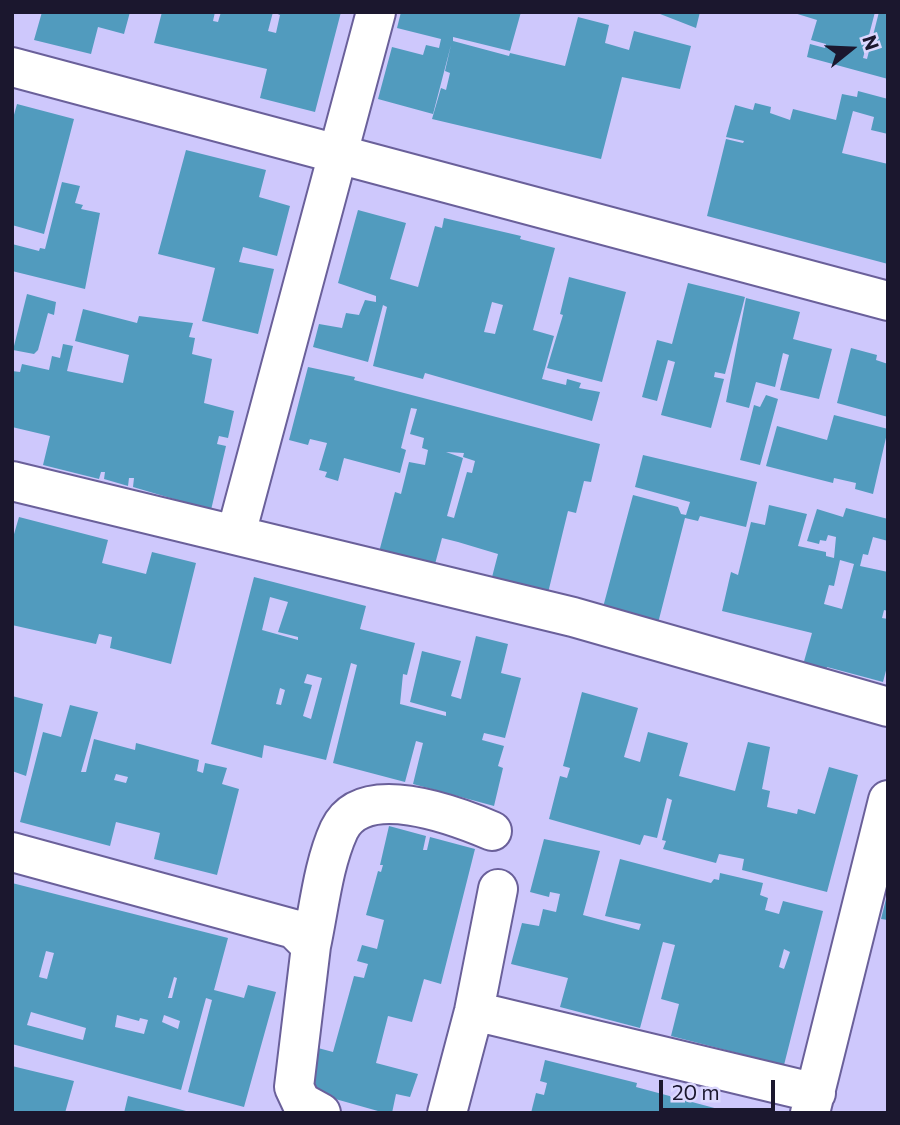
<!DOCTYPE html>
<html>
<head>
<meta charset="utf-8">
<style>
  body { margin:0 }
  #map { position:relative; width:900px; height:1125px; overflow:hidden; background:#cec8fc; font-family:Commissioner,sans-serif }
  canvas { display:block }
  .frame { position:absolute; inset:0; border:14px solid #1b172e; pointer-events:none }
  .north { position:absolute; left:816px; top:14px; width:70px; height:70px; -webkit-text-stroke:5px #dbd7fe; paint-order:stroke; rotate:72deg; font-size:19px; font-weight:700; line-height:28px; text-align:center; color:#1b172e }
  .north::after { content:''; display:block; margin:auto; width:24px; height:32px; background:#1b172e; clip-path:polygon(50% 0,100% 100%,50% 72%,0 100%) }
  .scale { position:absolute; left:659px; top:1080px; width:116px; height:32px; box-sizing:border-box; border:4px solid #1b172e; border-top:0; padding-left:9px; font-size:21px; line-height:24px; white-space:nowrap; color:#1b172e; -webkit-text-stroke:5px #dbd7fe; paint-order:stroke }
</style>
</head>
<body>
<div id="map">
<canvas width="900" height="1125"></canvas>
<div class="frame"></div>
<div class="north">N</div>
<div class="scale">20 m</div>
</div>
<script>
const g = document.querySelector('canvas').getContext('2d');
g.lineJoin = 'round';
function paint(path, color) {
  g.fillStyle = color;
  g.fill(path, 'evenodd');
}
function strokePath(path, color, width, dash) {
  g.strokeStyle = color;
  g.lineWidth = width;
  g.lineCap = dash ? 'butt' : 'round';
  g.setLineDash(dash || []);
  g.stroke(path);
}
paint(new Path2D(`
  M42 12H130L124 34 98 27 91 54 34 40Z
  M162 12H215L213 21 218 22 221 12H273L268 31 276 33 280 15 273 12H341L315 112 260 98 267 69 154 43Z
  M401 12H521L510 51 453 37V41L509 56 510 53 565 66 578 17 609 25 605 43 629 50 634 31 691 46 680 89 622 77 601 159 432 119 441 88 446 90 450 73 445 71 451 45 433 114 378 99 392 47 423 55 426 45 439 48 441 39 397 28Z
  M655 12H700L696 28Z
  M791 12H875L863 58 867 59 879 12H888V79L807 57 810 44 825 48 826 44 811 40 817 20Z
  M858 91 888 99V134L871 130 874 117 853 111 842 153 888 164V264L707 216 726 139 743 143 744 141 726 137 735 105 753 110 755 103 771 107 770 113 790 120 793 109 836 120 842 94 857 97Z
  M17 104 74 119 44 234 12 225V122Z
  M186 150 266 170 259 197 290 206 277 256 243 247 239 262 274 269 258 334 202 321 215 268 158 254Z
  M62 182 80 186 75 203 83 205 81 209 100 213 85 289 12 271V244L39 251 40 248 45 249Z
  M358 210 406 223 390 279 418 287 435 226 442 228 444 218 521 236 520 239 555 248 533 330 554 336 542 379 566 385 567 379 581 383 579 388 600 392 592 421 425 373 423 379 373 366 387 307 383 305 368 362 313 347 319 324 342 328 346 313 359 315 365 300 376 302V296L338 283ZM492 302 503 305 495 334 484 332Z
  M569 277 626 292 602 382 547 368 563 315 560 314Z
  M688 283 745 297 725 374 715 372 714 377 724 379 711 428 661 415 675 362 668 360 657 401 642 397 657 340 672 344Z
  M27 294 56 302 54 315 48 313 38 350 34 354 13 350Z
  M746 298 800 312 793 339 832 349 819 399 780 390 789 355 783 353 775 387 756 382 749 408 726 402Z
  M83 309 137 323 139 316 193 323 189 337 195 338 192 354 212 359 204 403 234 411 228 438 219 436 217 444 226 446 211 510 133 487 134 478H129L128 486 104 479 105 472H101L99 479 43 465 50 436 12 427V371L20 372 22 364 49 370 52 356 60 358 63 344 73 346 67 371 123 383 129 355 75 341Z
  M851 348 877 355 876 360 888 364V417L837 403Z
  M308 367 355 377 354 380 600 444 591 482 584 481 576 513 568 511 547 597 491 581 498 554 458 542 442 538 435 564 379 552 395 492 401 494 409 462 425 465 428 450 422 448 424 438 410 434 417 409 411 408 401 448 406 450 400 473 344 458 338 481 325 477 327 472 319 470 327 443 310 439 308 445 289 440ZM446 452 464 453 463 457 475 461 472 473 467 472 454 518 447 516 463 458Z
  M766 395 778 399 760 465 740 460 754 405 760 407Z
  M834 415 888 429 873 494 855 489 856 483 834 478 833 483 766 466 777 426 827 440Z
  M643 455 757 482 746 527 700 516 698 521 685 518 657 627 602 611 633 495 678 507 681 514 686 515 690 502 635 487Z
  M769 505 807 514 798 546 826 552V556L834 558 836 537 828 535 826 541 820 540 819 544 807 541 817 509 843 517 846 508 888 519V541L873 537 868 555 863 554 860 566 888 572V611L884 610 882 618 888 619V663L883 682 827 667 826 671 803 665 812 633 722 611 731 572 738 575 751 522 765 525ZM840 560 854 564 842 609 824 604 829 585 834 586Z
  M19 517 108 540 102 563 146 574 152 552 196 563 171 664 110 648 112 637 99 634 96 644 12 625V541Z
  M254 577 366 606 360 629 415 643 407 675 403 674 400 704 446 716V712L410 702 422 651 461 661 451 696 461 699 476 636 508 644 501 673 521 678 505 738 484 733 482 740 504 746 498 766 503 768 494 806 413 784 423 743 416 741 405 782 333 763 357 665 351 663 326 760 264 745 262 758 211 744ZM270 597 288 602 278 632 298 637V640L262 630ZM307 674 322 678 311 719 303 716 312 685 304 683ZM280 688 285 690 281 705 276 704Z
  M582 692 638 708 624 757 640 762 648 732 688 743 679 776 735 791 748 742 770 747 762 789 770 791 767 807 797 814 798 809 815 814 829 767 858 775 827 892 742 870 744 859 719 854 716 863 663 849 666 841 662 840 672 800 667 798 657 838 644 835 640 845 549 819 560 776 567 778 570 768 563 766Z
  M12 696 43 704 26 776 12 771Z
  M70 705 98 712 81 772H86L94 739 135 750 136 743 199 760 197 771 203 773 205 763 227 768 222 784 239 789 217 875 154 859 160 833 116 822 110 846 20 822 43 732 61 737ZM116 774 128 777 126 783 114 780Z
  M389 826 426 836 423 850H427L430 837 475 849 441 984 424 979 412 1022 388 1016 376 1063 418 1074 410 1097 396 1094 392 1113H385L307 1091 318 1048 333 1052 354 976 364 978 368 964 357 961 362 945 377 949 384 920 366 915 378 871 381 872 383 865H380Z
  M544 839 600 851 583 915 639 930 641 924 605 916 620 859 711 883 714 879 719 880 720 873 763 883 760 895 768 898 765 910 779 914 783 901 823 911 784 1065 671 1036 679 1004 661 999 675 945 663 942 640 1028 560 1007 568 978 511 964 522 923 539 926 543 909 556 912 560 894 550 892 549 897 530 892ZM784 949 790 952 784 969 779 967Z
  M12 883 228 938 214 990 244 998 248 985 276 992 244 1107 188 1092 212 1000 206 998 181 1090 12 1044ZM46 951 54 953 47 979 39 977ZM174 977 177 978 172 998H168ZM31 1012 86 1028 83 1040 27 1025ZM117 1015 139 1021 140 1018 148 1020 144 1034 115 1027ZM164 1015 180 1021 178 1029 162 1022Z
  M887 895H888V920L881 919Z
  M545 1060 637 1083 636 1087 733 1113H531L536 1093 544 1095 547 1083 540 1081Z
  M12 1066 74 1081 65 1113H12Z
  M128 1096 190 1112V1113H124Z`), '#519bbe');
const minor = new Path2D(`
  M12 67 888 301
  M12 481 573 617 888 707
  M236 534 376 12
  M12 852 294 929 311 946 294 1087 301 1102 321 1113
  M311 946C319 909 323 865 339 830 363 780 454 815 492 831
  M474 1011 816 1093
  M447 1113 474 1011 498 889
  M810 1113 888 800`);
strokePath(minor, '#6a609a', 42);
strokePath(minor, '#fff', 38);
</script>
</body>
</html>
